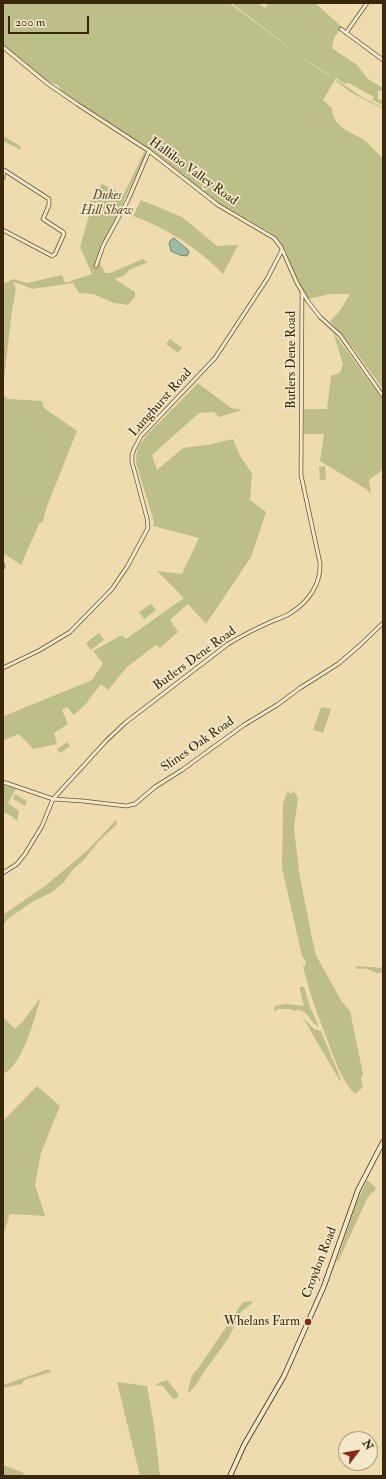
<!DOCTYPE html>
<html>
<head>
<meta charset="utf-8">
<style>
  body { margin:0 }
  #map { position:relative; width:386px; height:1479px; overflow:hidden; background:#eedcae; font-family:"IM FELL Double Pica",serif }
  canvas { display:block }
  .frame { position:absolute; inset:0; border:4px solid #3a280d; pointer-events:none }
  .north { position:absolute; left:338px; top:1431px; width:40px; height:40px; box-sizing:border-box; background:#f4e8ca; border:1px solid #aa9b7e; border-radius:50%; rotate:58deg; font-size:11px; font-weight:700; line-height:16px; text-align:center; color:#3a280d }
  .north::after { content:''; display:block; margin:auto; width:14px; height:18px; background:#8f2418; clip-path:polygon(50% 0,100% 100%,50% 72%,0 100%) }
  .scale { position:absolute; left:8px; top:16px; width:81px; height:18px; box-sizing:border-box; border:2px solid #3a280d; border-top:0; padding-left:5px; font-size:12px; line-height:14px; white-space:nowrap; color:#3a280d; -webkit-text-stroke:3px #f4e8ca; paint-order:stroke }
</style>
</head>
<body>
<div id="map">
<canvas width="386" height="1479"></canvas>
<div class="frame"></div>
<div class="north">N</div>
<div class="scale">200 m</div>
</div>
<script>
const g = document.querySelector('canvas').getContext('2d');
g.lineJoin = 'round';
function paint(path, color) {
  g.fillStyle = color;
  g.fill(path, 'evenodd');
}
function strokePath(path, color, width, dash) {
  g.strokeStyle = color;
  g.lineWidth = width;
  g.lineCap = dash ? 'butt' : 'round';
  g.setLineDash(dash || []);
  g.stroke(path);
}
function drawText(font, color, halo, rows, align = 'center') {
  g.font = font + ' "IM FELL Double Pica",serif';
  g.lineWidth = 3.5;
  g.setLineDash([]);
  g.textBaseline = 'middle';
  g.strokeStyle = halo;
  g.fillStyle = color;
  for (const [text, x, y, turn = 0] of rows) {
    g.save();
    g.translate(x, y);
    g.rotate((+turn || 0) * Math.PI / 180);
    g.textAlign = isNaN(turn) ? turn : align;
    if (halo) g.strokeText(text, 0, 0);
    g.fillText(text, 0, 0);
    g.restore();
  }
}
paint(new Path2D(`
  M3 3H229L321 71 335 78 321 70 301 56 231 3H258L265 8 268 3H315L342 27 334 38 332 48 357 65 368 79 383 88V91H378V99L383 101V105L372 100 374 97 349 83 345 84 336 78 323 100 332 108C332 127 351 132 364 140 370 145 377 153 383 158V389L353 348 330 321 339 312 350 294H330L308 299 298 283 285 249 273 234 219 203 170 166 150 149 62 92 58 85 49 82 40 76 3 45Z
  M337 80 362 97 383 108V109L352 93 336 81Z
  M3 136 20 146 21 150 3 141Z
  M144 152 146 154 97 257 105 273H110L143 259 148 262 129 270 125 275 115 279 135 292V297L128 305 114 303 93 294 79 293 73 283 32 289 23 285 13 282 16 288 12 311 3 386V284L13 279 27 283 62 275 65 283 92 274 80 247 92 205 89 202 102 184 124 194Z
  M141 200 182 217 217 246 238 245 223 274C198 248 167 228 133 216Z
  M333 332 383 400V467L380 472 369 480 371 494 366 489 320 461 324 434H304V409H327L331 376 340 373 343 364Z
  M170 339 182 348 178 353 166 344Z
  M198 383 231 408 242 410 219 417 214 412 199 413 152 455 157 470 183 448 207 445 233 439 240 456 252 473 250 500 266 512 251 557 206 624 188 604 170 620 178 632 160 648 156 645 127 667 108 690 101 684 85 705 74 715 67 707 62 710 68 724 54 733 57 744 33 749 19 734 4 740 3 715 4 716 92 680 103 663 93 651 122 635 126 639 184 598 157 571 182 574 199 538 153 526 154 522 136 463 137 449 146 436Z
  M3 394 7 399 42 401 44 408 77 431 46 509 43 521 39 524 21 565 3 553Z
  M325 466 326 480H320L319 467Z
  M151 604 156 610 144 619 139 612Z
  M99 633 104 640 91 650 86 643Z
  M321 707 331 709 323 733 313 730Z
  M67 742 70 746 60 753 57 749Z
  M3 785 16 789 8 803 19 811 17 821 10 815 3 812Z
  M288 790 290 794 294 792 296 794 298 799 294 828 299 872 312 938 316 955 323 968 342 1002 350 1011 363 1074 361 1079 363 1087 355 1094C341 1080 334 1058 327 1039 318 1015 309 992 303 966H305L306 962 302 956 282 868 283 803Z
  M15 794 27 801 25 806 13 799Z
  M116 820 117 824 99 841 83 861 74 868 64 882 52 892 32 902 9 918 3 925V915L45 886 88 850Z
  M356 966 383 968V972C376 975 374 971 367 969 364 968 361 969 357 969Z
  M300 987H304L310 1007 319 1027C309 1022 307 1006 293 1011L291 1009H278L274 1012 275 1006 286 1004 304 1006 300 990Z
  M41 997C35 1017 23 1065 3 1074V1017L15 1029 23 1021Z
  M303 1018 314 1029 321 1031 341 1080 340 1081Z
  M37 1086 60 1106 41 1153 35 1185 45 1216 10 1214 3 1235V1123L4 1120Z
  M367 1180 376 1188 374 1192 371 1193 366 1201 338 1262 337 1260 358 1199Z
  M253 1301 251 1304 241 1312 228 1339 203 1373 198 1382 189 1393 188 1391C191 1384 189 1375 197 1370L243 1302Z
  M49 1369 51 1372 24 1380 22 1384 3 1388V1385Z
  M167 1380 179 1395 176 1399H173L163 1386 157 1385 156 1384Z
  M117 1382 147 1386 154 1425 160 1476H140Z
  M3 1465 24 1473 23 1476H3Z`), '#bcbf88');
const water = new Path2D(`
  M174 238 188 250 189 252 187 256 180 255 171 251 169 243 172 239Z`);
paint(water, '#99bca9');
strokePath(water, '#73816b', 1);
const street = new Path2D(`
  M341 29 383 60
  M346 33 367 3
  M3 47 48 84 77 104 149 151 218 205 274 238 281 247 297 283 307 300 320 317 340 335 383 396
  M3 178 4 170
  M3 230 52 256 55 254 64 234 63 232 43 219 49 205V199L4 170
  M96 266 103 246 128 200 149 151
  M3 565V567
  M3 668 40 650 70 632 112 589 127 567 148 528 147 518 132 462V455L134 449 141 436 215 358 267 279 282 250
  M3 782 53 799 83 801 126 806 135 804 155 787 182 770 244 725 277 705 300 688 338 664 359 646 383 623
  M3 873 17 864 25 854 42 826 53 799 106 741 125 723 228 644C243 635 259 627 275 620 281 618 287 616 292 612 309 601 321 584 320 563L301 475 302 292`);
const secondary = new Path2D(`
  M230 1476 244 1445 284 1376 324 1286 358 1190 383 1142`);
strokePath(street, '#675535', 4.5);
strokePath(secondary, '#3a280d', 5.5);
strokePath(street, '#f4e8ca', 3);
strokePath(secondary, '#f4e8ca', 4);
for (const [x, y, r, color] of [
  [308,1322,4,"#8f2418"]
]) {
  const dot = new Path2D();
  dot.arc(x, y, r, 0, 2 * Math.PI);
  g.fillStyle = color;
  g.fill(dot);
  strokePath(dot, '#f4e8ca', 1.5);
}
drawText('13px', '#3a280d', '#f4e8ca', [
  ["Halliloo Valley Road",193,172,36],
  ["Butlers Dene Road",292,360,-90],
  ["Lunghurst Road",161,403,-48],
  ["Butlers Dene Road",195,659,-36],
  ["Slines Oak Road",198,745,-35],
  ["Croydon Road",320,1263,-69]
]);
drawText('italic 13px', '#5a4e2c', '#f4e8ca', [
  ["Dukes",107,196],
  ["Hill Shaw",107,211]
]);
drawText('13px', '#3a280d', '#f4e8ca', [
  ["Whelans Farm",300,1322]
], 'right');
</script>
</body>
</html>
